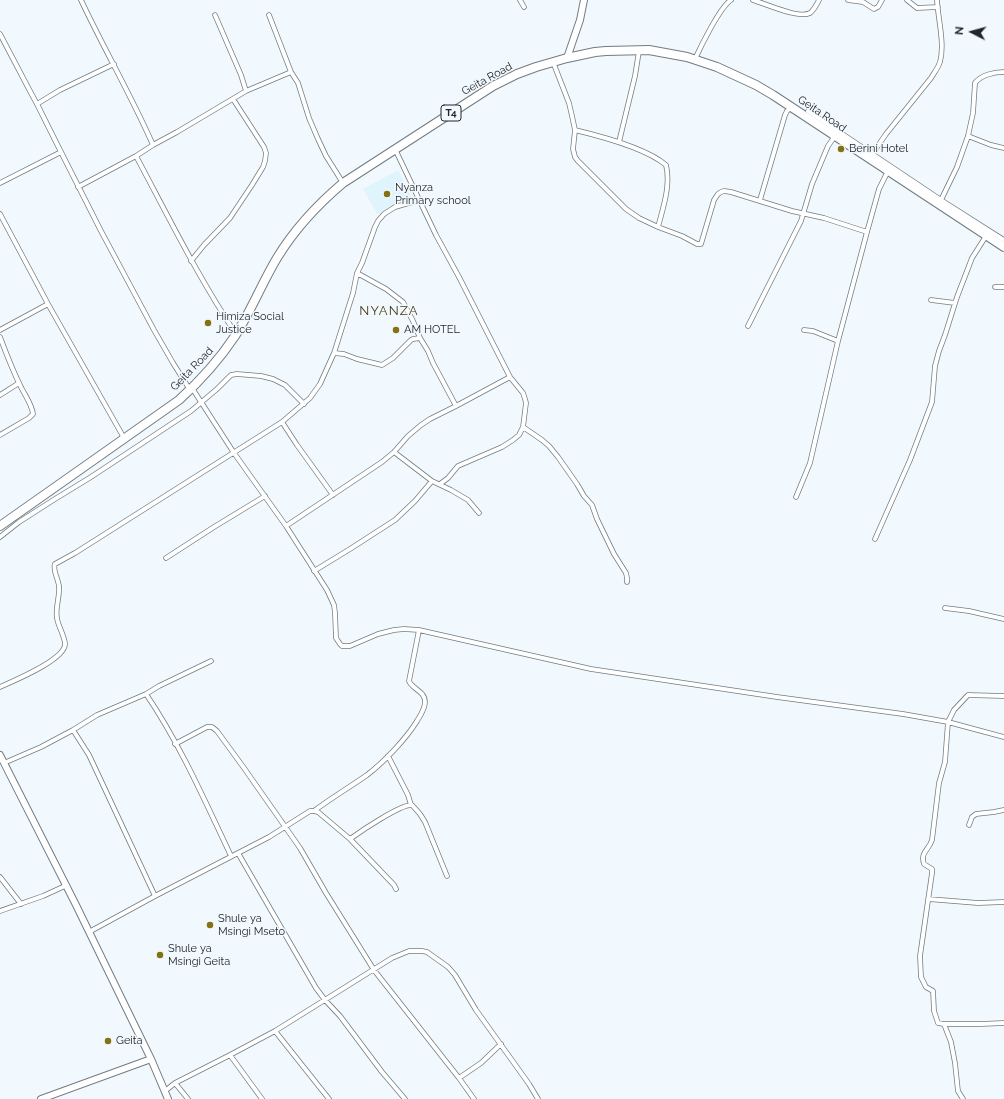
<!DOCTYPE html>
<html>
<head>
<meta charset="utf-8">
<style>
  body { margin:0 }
  #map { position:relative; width:1004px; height:1099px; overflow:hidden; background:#f1f9fe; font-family:Raleway,sans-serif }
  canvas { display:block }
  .north { position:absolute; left:952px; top:12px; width:40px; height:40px; -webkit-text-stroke:3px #f1f9fe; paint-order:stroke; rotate:276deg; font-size:11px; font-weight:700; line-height:16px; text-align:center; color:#222628 }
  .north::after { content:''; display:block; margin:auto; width:14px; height:18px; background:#222628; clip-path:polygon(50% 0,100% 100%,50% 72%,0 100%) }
</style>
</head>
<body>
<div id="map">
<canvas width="1004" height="1099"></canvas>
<div class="north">N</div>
</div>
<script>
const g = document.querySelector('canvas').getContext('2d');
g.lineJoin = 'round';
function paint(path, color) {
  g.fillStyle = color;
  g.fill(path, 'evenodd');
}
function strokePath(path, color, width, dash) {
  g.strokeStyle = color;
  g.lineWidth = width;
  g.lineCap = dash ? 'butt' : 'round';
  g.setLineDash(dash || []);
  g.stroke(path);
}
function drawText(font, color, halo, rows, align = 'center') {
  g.font = font + ' Raleway,sans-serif';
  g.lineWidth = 3;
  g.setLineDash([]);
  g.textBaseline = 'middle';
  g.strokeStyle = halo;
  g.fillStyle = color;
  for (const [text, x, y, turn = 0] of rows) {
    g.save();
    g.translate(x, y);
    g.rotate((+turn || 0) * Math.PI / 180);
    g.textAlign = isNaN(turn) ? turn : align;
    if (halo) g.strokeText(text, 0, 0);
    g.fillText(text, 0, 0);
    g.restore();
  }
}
paint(new Path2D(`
  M398 170 412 198 377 214 363 189Z`), '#e0f4fd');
const street = new Path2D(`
  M81 0C104 49 131 95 153 145
  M520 0 524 7
  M753 0C766 4 799 19 810 13 814 10 817 4 819 0
  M848 0 863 2 874 9 878 7 882 0
  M907 0 917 8 938 7
  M215 15 241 75 246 91
  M269 15 291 72 298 83 309 118 318 139 326 156 343 183
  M0 34 31 93 37 104 61 152 101 231 154 330 173 363 190 390
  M695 59C701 46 720 7 731 0
  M553 62 569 103 572 116 575 130 573 149 575 157 578 161 626 209 639 218 658 227 682 236 697 244H701L714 200 718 194 721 192 724 191 731 192 792 211 824 218 867 232
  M37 104 60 90 114 64
  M808 111 941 200 1004 240
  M575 130C600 136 646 148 666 165 671 185 663 208 658 227
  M968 136 991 145 1004 148
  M619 142 635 76 639 51
  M395 149 436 235 459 277 510 377 523 393 525 399 526 403 523 427 519 435 513 440 502 447 458 466 448 478 440 484
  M873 153 886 134 931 78C934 73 938 68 940 62 945 44 938 19 937 0
  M136 156C168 216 198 277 236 334
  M0 183 61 152
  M78 187 136 156 153 145 177 132 246 91 291 72
  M760 200 785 115 787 111 792 107
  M941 200 957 167 968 136 973 113 975 83C981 75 994 72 1004 72
  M0 214 48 304 124 438
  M191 261 204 245 230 218 252 185 263 167 265 161 266 153 264 147 233 99
  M357 273 386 289 403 302 413 321 420 338 428 351 433 363 456 406
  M995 287H1004
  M931 300 955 303
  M748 326 801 221 812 184 828 146 835 136
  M0 330 48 304
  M804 330 813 331 838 341
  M0 337C6 353 12 369 20 385 24 394 32 404 33 414L29 418 0 435
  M334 353 344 354 357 359 382 365 393 358 411 340 413 339 420 338
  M192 388 234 453 286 526 327 590 334 605 335 613 336 638 340 644 342 646H350L378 634 394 630 404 629 419 630 591 669 777 697 903 714 948 722 1004 737
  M0 395 19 383
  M282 422 297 445 333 495
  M523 427 542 440 549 446 558 457 577 484 584 496 592 505 597 519 614 554 626 573 627 578V582
  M394 452 432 481 451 490 468 500 479 513
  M796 497 810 463 838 341 867 232 879 189 888 171
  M286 526 382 462 394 452 408 436 421 425 430 419 456 406 510 377
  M0 537 19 522 55 499 91 477 191 411 217 389 231 375 237 374 261 376 273 379 285 385 304 404
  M875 539 910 460 932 402 935 366 939 351 945 335 957 297 972 258 986 236
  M166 558 214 527 265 496
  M314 571 350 549 395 520 415 501 432 481
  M945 608 969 611 1004 619
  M0 687C13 681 65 660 65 644 65 637 58 626 57 618 55 607 60 597 59 587 59 580 52 570 55 564L75 553 282 422 310 398 320 384 334 353 353 293 357 273 362 263 375 227 378 221 384 214 395 207 419 200
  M146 694C180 744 205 801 231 856
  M1004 696 968 695 954 710 948 722 945 762 939 783 932 840C929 850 920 852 924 864L932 869V873L920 956 921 977 926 987 933 991 934 1011 938 1023 944 1024H981L1004 1023
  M73 730 89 755 155 896
  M175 744 207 727H212L217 731 244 768 300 848 326 893 374 970 459 1078 474 1099
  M388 756 408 795 411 805
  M4 763 41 747 73 730 97 715 146 694 159 686 211 661
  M314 811C331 798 350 787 367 775 384 762 406 739 417 721 420 716 425 709 425 702 425 691 412 689 409 681L419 630
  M969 825 972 817 976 814 994 812 1004 810
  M350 839C361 831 401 804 412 805L420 814 425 822 447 876
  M238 853 316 988 325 1000 340 1016 382 1072 405 1099
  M0 877 21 904
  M928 899 978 903 1004 902
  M0 911 43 896 67 885
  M89 932 155 896 269 837 310 811H314L318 812 350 839 394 885 396 889
  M944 1024 951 1042 955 1063 958 1091 963 1099
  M275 1031 329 1099
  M230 1055 262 1099
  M459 1078 481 1063 501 1044
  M175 1083 188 1099
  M165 1091 175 1083 230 1055 275 1031 392 958 409 951H422L427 952 448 967 455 975 476 1010 529 1084 538 1099`);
const secondary = new Path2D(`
  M567 58 580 20 584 0
  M0 755 76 905 151 1059 168 1099
  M41 1099 151 1059`);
const highway = new Path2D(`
  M0 526 179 400C200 381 219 360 235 336 251 311 262 283 277 258 294 230 317 205 343 183L493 86 517 74 536 67 567 58 595 52 606 51 649 50 687 57 717 67 756 85 773 95 1004 247`);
strokePath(street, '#727c81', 5.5);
strokePath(secondary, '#727c81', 8);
strokePath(highway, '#727c81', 10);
strokePath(street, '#fff', 4);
strokePath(secondary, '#fff', 6);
strokePath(highway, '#fff', 8);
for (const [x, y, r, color] of [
  [841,149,4,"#847111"],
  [387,194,4,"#847111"],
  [208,323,4,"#847111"],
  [396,330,4,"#847111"],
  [210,925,4,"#847111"],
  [160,955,4,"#847111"],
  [108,1041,4,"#847111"]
]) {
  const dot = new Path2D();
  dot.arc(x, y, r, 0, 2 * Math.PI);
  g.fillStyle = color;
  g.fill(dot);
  strokePath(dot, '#f1f9fe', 1.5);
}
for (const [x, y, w] of [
  [451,113,20]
]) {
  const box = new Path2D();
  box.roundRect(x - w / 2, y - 8, w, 16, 3);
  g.fillStyle = '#f1f9fe';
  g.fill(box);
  strokePath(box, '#222628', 1);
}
drawText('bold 10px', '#222628', null, [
  ["T4",451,113]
]);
drawText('11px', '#222628', '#f1f9fe', [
  ["Geita Road",487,79,-29],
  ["Geita Road",822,114,34],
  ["Geita Road",192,369,-46]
]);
drawText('11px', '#222628', '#f1f9fe', [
  ["Berini Hotel",849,149],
  ["Nyanza",395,188],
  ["Primary school",395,201],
  ["Himiza Social",216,317],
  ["Justice",216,330],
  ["AM HOTEL",404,330],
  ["Shule ya",218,919],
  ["Msingi Mseto",218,932],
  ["Shule ya",168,949],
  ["Msingi Geita",168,962],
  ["Geita",116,1041]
], 'left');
g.letterSpacing = '1px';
drawText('13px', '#4a4017', '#f1f9fe', [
  ["NYANZA",389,311]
]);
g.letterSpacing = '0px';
</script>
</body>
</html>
